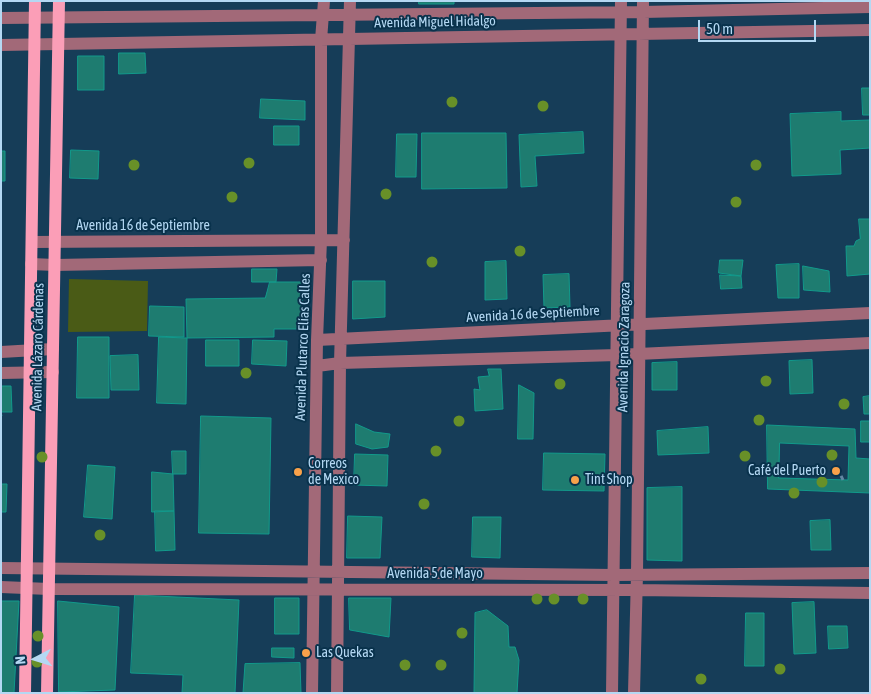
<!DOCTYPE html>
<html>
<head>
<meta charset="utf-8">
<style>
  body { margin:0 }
  #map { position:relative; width:871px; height:694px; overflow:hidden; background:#163d58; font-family:"Asap Condensed",sans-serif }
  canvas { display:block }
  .frame { position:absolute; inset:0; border:2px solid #b4d8f3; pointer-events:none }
  .north { position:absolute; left:10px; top:634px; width:50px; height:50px; -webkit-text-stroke:4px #09324c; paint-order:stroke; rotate:265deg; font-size:14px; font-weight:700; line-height:20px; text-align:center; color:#b4d8f3 }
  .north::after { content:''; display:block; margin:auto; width:18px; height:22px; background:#b4d8f3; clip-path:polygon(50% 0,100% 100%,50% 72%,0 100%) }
  .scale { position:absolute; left:698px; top:20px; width:118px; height:22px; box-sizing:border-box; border:2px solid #b4d8f3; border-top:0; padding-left:6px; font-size:15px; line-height:18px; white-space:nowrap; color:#b4d8f3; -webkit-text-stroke:4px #09324c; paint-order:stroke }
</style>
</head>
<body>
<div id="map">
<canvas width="871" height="694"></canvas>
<div class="frame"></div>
<div class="north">N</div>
<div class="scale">50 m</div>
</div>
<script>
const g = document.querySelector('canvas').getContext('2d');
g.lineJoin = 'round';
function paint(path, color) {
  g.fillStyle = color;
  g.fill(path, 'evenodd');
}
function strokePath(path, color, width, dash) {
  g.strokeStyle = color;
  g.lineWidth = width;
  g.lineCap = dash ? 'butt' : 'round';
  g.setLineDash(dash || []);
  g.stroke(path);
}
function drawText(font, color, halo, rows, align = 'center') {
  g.font = font + ' "Asap Condensed",sans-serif';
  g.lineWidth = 4;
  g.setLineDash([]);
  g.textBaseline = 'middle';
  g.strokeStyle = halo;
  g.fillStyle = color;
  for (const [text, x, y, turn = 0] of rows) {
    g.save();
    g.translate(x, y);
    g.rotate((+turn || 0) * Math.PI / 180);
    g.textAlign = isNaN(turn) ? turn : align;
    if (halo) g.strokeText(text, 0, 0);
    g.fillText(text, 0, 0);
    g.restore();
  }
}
paint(new Path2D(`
  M69 279 148 281 147 331 68 332Z`), '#4a5b16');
const building = new Path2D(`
  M419 1H454V4H419Z
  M119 53H145L146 73 119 74Z
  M78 56H104V90H78Z
  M862 88H870V115H863Z
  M261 99 305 101V120L260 118Z
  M841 112V121L870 120V148L840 150 841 174 792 176 790 114Z
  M274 126H299V145H274Z
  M583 132 584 153 535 156 537 186 521 187 519 135Z
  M422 133H506L507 188 422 189Z
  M397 134H417L416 177H396Z
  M71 150 99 151 98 179 70 178Z
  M1 151H5V181H1Z
  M859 219H870V274L847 276 846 246H854L856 241 860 239Z
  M720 260H743L741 276 719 273Z
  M506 261 507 299 485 300V262Z
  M799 264V298H778L776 265Z
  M803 266 829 271 830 292 804 290Z
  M252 269H277L276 282H252Z
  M569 274 570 307 544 308 543 275Z
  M720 275 741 276 742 288 721 289Z
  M353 281H385V317L353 319Z
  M270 282H302L303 329H274V337L187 338 186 299 265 298Z
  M150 306 184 307V337L149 336Z
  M78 337H109V398H77Z
  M159 337 187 338 186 404 157 403Z
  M206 340H239V366H206Z
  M253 340 287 341 286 366 252 364Z
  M138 355 139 390H111L110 356Z
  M812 360 813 393 790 394 789 361Z
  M677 362V390H652V363Z
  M488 369H501L503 409 475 411 474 389 480 390 478 377 489 376Z
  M519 385 534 393 533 439H518Z
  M1 386H11L12 412H1L2 416H1Z
  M870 396V414H864L863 397Z
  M201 416 271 418 269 534 199 533Z
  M861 421H870V442H861Z
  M356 424 374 432 390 434 388 447 372 449 356 444Z
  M767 425 855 429 856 458 870 459V493L768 489ZM780 443 849 446 848 480 779 478Z
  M708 427 709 453 658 455 657 431Z
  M172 451H186V474H173Z
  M544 453 605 454 604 491 543 490Z
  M355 454 388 455 387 486 354 485Z
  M88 465 115 467 112 519 84 517Z
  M152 472 173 474 174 511 152 512Z
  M1 484H7L6 512H1Z
  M682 487V561L647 560V488Z
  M155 511H174L175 550 156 551Z
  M348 516 382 517 380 558H347Z
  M473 517H501L500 558 472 557Z
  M830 520 831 550H811L810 521Z
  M135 595 239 600 235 693H182L183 675 131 673Z
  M275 598H299V634H275Z
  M349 598H391L389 637 350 630Z
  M1 601H19L14 693H1Z
  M58 601 119 607 115 690 59 692Z
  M814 602 816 653 794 654 792 603Z
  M487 610 508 626 509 647H515L519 660 517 693H474L475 613Z
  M746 613H764V666H745Z
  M828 626H847L848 648 829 649Z
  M272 648H294V658L272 657Z
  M300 663 301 693H243L245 664Z`);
paint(building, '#1e7c70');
strokePath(building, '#129a8b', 1);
strokePath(new Path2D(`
  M838 469 843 480`), '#6288a3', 3, [5, 2.5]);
strokePath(new Path2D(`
  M1 18 643 12 870 7
  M1 45 870 30
  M32 242 344 240
  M31 264 55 265 321 260
  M317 340 870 313
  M1 352 53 349
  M317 366 340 363 617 355 870 343
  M1 373 53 372
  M1 568 614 575 870 573
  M1 587 49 589 636 590 870 593
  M312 693 317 340 321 240V40L324 1
  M337 693 340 363 350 1
  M612 693 621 1
  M634 693 637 574 643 1`), '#a26978', 12);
strokePath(new Path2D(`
  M25 693 35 1
  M47 693 59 1`), '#fb9eb7', 12);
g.fillStyle = '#689028';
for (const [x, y] of [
  [452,102],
  [543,106],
  [249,163],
  [134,165],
  [756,165],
  [386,194],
  [232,197],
  [736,202],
  [520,251],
  [432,262],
  [246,373],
  [766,381],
  [560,384],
  [844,404],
  [759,420],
  [459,421],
  [436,451],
  [832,455],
  [745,456],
  [42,457],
  [822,482],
  [794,493],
  [424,504],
  [100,535],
  [537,599],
  [554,599],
  [583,599],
  [462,633],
  [38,636],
  [37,662],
  [405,665],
  [441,665],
  [780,669],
  [701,679]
]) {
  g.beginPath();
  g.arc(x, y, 5.5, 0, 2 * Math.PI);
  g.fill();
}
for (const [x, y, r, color] of [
  [836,471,5,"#f8a14a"],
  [298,472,5,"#f8a14a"],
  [575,480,5,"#f8a14a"],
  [306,653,5,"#f8a14a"]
]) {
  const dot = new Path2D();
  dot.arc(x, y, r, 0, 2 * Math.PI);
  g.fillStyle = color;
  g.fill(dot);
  strokePath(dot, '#09324c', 2);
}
drawText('14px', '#b4d8f3', '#09324c', [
  ["Avenida Miguel Hidalgo",435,22,-1],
  ["Avenida 16 de Septiembre",143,226],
  ["Avenida 16 de Septiembre",533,314,-3],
  ["Avenida Lázaro Cárdenas",38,347,-89],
  ["Avenida Plutarco Elías Calles",303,347,-88],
  ["Avenida Ignacio Zaragoza",624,347,-89],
  ["Avenida 5 de Mayo",435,574]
]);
drawText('14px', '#b4d8f3', '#09324c', [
  ["Correos",308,464],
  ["de Mexico",308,480],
  ["Café del Puerto",826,471,"right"],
  ["Tint Shop",585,480],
  ["Las Quekas",316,653]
], 'left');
</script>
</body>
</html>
